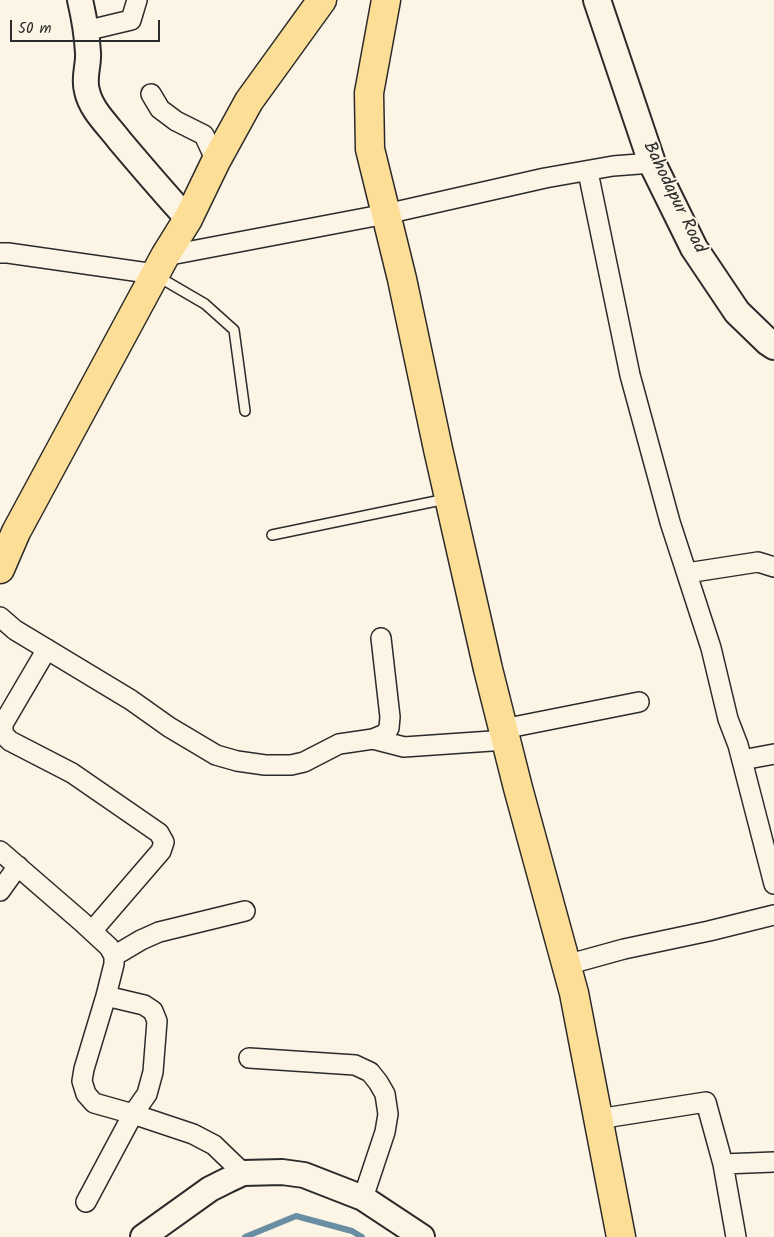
<!DOCTYPE html>
<html>
<head>
<meta charset="utf-8">
<style>
  body { margin:0 }
  #map { position:relative; width:774px; height:1237px; overflow:hidden; background:#fcf5e5; font-family:Kalam,sans-serif }
  canvas { display:block }
  .scale { position:absolute; left:10px; top:20px; width:150px; height:22px; box-sizing:border-box; border:2px solid #2b2b2b; border-top:0; padding-left:6px; font-size:15px; line-height:18px; white-space:nowrap; color:#2b2b2b; -webkit-text-stroke:4px #fcf5e5; paint-order:stroke }
</style>
</head>
<body>
<div id="map">
<canvas width="774" height="1237"></canvas>
<div class="scale">50 m</div>
</div>
<script>
const g = document.querySelector('canvas').getContext('2d');
g.lineJoin = 'round';
function strokePath(path, color, width, dash) {
  g.strokeStyle = color;
  g.lineWidth = width;
  g.lineCap = dash ? 'butt' : 'round';
  g.setLineDash(dash || []);
  g.stroke(path);
}
function drawText(font, color, halo, rows, align = 'center') {
  g.font = font + ' Kalam,sans-serif';
  g.lineWidth = 4;
  g.setLineDash([]);
  g.textBaseline = 'middle';
  g.strokeStyle = halo;
  g.fillStyle = color;
  for (const [text, x, y, turn = 0] of rows) {
    g.save();
    g.translate(x, y);
    g.rotate((+turn || 0) * Math.PI / 180);
    g.textAlign = isNaN(turn) ? turn : align;
    if (halo) g.strokeText(text, 0, 0);
    g.fillText(text, 0, 0);
    g.restore();
  }
}
strokePath(new Path2D(`
  M245 1237 296 1216 352 1231 362 1237`), '#698da3', 6);
const service = new Path2D(`
  M157 276 205 304 234 330 245 411
  M272 535 446 499`);
const minor = new Path2D(`
  M85 31 131 20 137 0
  M151 94 160 109 176 121 204 135 216 161
  M588 172 630 375 670 522 711 648 728 719 738 745 774 884
  M0 253H8L155 274
  M165 256 386 214 545 178 613 166 652 163
  M687 573 758 562 774 567
  M0 617 15 630 131 700 169 727 216 755 237 761 265 765H291L304 762 339 744 373 739 385 734 389 728 390 717 381 638
  M47 649 3 724V734L10 741 72 773 159 833 164 842 161 851 92 931
  M503 729 639 702
  M373 739 404 747 506 740
  M742 760 774 754
  M0 851 82 922 109 947 114 956V964L106 996 84 1069 82 1081 86 1094 94 1103 133 1114 193 1134 214 1145 243 1173
  M0 891 18 866
  M114 956 141 940 159 932 245 911
  M566 965 624 949 709 931 774 915
  M249 1058 355 1065 370 1072 378 1082 385 1094 388 1114 385 1132 363 1198
  M598 1119 706 1102 723 1164 774 1162
  M723 1164 736 1237
  M86 1202 133 1114 147 1094 153 1072 157 1021 153 1011 144 1005 106 996`);
const tertiary = new Path2D(`
  M80 0C84 17 87 35 88 53 89 66 83 77 87 91 91 110 108 125 120 141 142 167 164 193 188 219
  M143 1237 210 1189 228 1180 243 1173 282 1172 304 1175 363 1198 422 1237`);
const secondary = new Path2D(`
  M597 0 652 163 694 248 737 312 768 342 774 346`);
const primary = new Path2D(`
  M386 0 369 93 370 149 402 279 438 449 488 669 518 788 574 993 621 1237
  M0 569 16 532 165 256 188 219 216 161 249 101 322 0`);
strokePath(service, '#2b2b2b', 12);
strokePath(minor, '#2b2b2b', 22);
strokePath(tertiary, '#2b2b2b', 28);
strokePath(secondary, '#2b2b2b', 30);
strokePath(primary, '#2b2b2b', 31);
strokePath(service, '#fcf5e5', 9);
strokePath(minor, '#fcf5e5', 19);
strokePath(tertiary, '#fcf5e5', 24);
strokePath(secondary, '#fcf5e5', 26);
strokePath(primary, '#fdde96', 28);
drawText('18px', '#2b2b2b', '#fcf5e5', [
  ["Bahodapur Road",673,198,64]
]);
</script>
</body>
</html>
